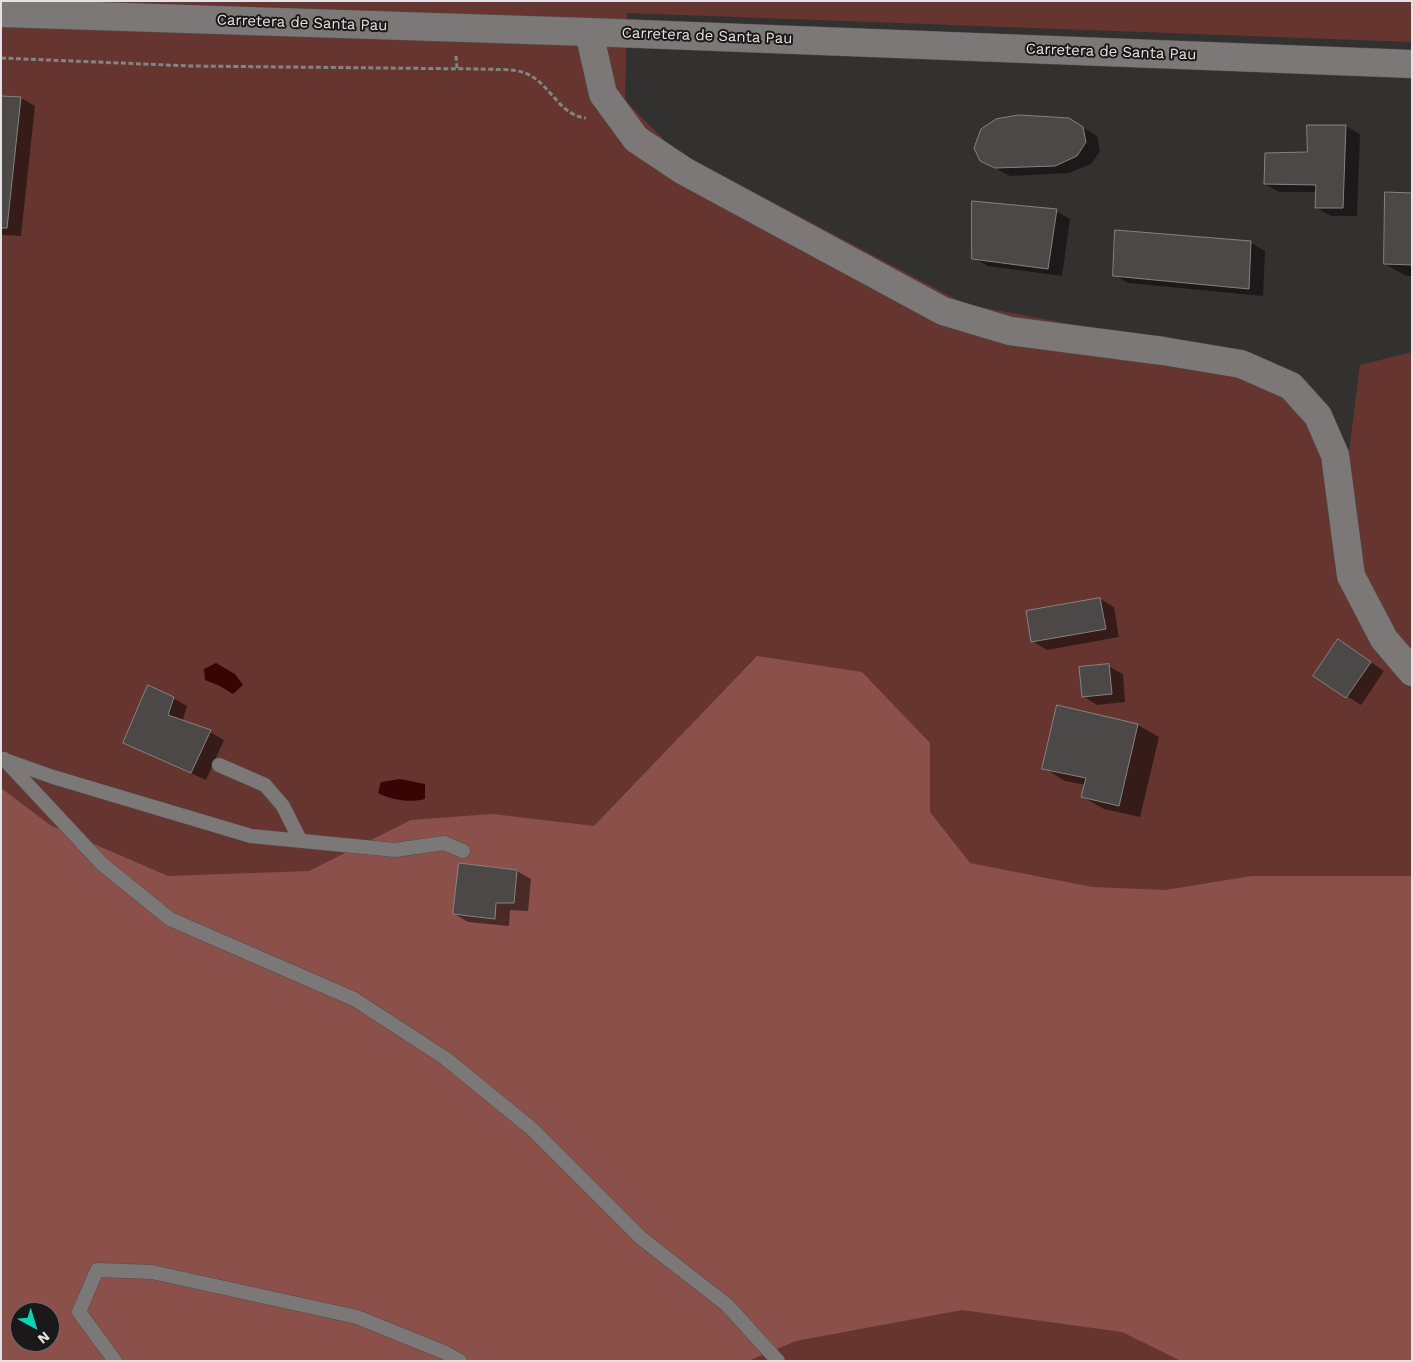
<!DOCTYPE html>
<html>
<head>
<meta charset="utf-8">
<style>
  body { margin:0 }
  #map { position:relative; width:1413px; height:1362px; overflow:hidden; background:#333030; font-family:"Work Sans",sans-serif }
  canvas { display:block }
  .frame { position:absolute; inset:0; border:2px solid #e4e2e2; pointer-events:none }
  .north { position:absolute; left:10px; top:1302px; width:50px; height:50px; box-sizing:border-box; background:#1a1818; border:1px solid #6b6969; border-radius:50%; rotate:141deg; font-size:14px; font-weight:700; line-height:20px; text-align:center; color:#e4e2e2 }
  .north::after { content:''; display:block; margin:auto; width:18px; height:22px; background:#08d5b5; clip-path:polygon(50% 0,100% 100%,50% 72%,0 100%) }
</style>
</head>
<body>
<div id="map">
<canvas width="1413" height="1362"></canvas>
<div class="frame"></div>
<div class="north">N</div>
</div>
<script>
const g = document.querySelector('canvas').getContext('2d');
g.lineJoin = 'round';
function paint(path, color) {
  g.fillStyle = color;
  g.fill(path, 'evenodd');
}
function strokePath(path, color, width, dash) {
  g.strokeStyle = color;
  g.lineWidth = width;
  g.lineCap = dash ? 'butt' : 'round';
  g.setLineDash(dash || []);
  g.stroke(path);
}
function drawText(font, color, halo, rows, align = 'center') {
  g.font = font + ' "Work Sans",sans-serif';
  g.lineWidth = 4;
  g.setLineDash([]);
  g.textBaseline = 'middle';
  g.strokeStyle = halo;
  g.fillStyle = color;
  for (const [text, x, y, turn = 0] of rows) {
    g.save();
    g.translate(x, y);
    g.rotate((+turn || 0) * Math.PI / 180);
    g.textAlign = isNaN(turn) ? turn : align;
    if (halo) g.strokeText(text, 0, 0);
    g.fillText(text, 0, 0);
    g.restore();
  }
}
paint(new Path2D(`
  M1 1H1412V42L627 13 625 100 673 149 965 304 1273 363 1323 405 1347 468 1360 365 1412 352V1361H1ZM20 1312H50V1342H20Z`), '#663530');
paint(new Path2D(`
  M757 656 862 672 930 743V812L970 863 1092 887 1165 890 1252 876H1412V1361H1181L1122 1332 962 1310 796 1341 748 1361H1V788L50 825 168 876 309 871 411 820 492 814 594 826ZM20 1312H50V1342H20Z`), '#8c504a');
paint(new Path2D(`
  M216 663 235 674 243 685 233 694 220 686 205 680 204 669Z
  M400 779 425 784V799C410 803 391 800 378 793L381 782Z`), '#380404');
paint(new Path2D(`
  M1 98H21L35 106 21 236 1 235Z
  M1068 119 1097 136 1100 151 1091 164 1069 173 1010 176 981 160Z
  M1346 126 1360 134 1357 216H1331L1316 208 1317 192H1279L1265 184Z
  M1412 194V276H1406L1385 264Z
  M1056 211 1070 219 1062 276 988 266 974 258Z
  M1116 232 1251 243 1265 251 1263 296 1128 283 1114 275Z
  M1100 599 1114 607 1119 637 1047 650 1032 641Z
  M1339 641 1384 671 1361 705 1315 676Z
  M1108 666 1123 674 1125 702 1097 705 1083 696Z
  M173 698 187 706 182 722 210 732 224 740 206 780 124 743Z
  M1138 725 1159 737 1140 817 1104 809 1083 797 1086 785 1065 781 1044 768Z
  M517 871 531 879 528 911 510 910 509 926 468 922 454 914Z`), '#0007');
const building = new Path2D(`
  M1 96 21 97 7 228H1Z
  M1019 115 1069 118 1083 127 1086 142 1077 156 1055 166 995 168 980 161 974 148 981 129 996 119Z
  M1307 125H1346L1343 208H1315L1316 185 1264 184 1265 153 1307 152Z
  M1385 192 1412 193V265L1384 264Z
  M972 201 1057 209 1048 269 972 259Z
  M1115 230 1251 241 1249 289 1113 276Z
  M1100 598 1106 629 1031 642 1026 611Z
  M1338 639 1371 662 1346 698 1313 676Z
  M1109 664 1112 694 1082 697 1079 667Z
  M148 685 174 697 168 715 211 730 191 773 123 743Z
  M1057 705 1138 724 1119 806 1081 797 1086 778 1042 769Z
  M459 863 517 870 514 903H496L495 919 453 914Z`);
paint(building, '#4b4847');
strokePath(building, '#868281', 1);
const service = new Path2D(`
  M4 759 102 864 170 919 354 999 445 1058 532 1129 641 1238 727 1305 778 1361
  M8 761 53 777 251 836 395 850 444 843 463 851
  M219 765 265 785 283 806 300 840
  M115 1361 79 1312 97 1270 152 1272 357 1317 446 1353 460 1361`);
const tertiary = new Path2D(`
  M589 32 603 94 636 139 684 171 943 311 1010 331 1163 351 1241 364 1291 386 1318 416 1335 455 1351 576 1384 639 1412 672`);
const secondary = new Path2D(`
  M1 13 589 32 1412 64`);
strokePath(service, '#4f4d4d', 15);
strokePath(tertiary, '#4f4d4d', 29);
strokePath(secondary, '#4f4d4d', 29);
strokePath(new Path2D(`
  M456 56 457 68
  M1 58 191 66 479 69C493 70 512 68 525 73 550 82 558 115 586 118`), '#858383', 3, [5, 2.5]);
strokePath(service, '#7c7878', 14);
strokePath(tertiary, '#7c7878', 28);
strokePath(secondary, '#7c7878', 28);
drawText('15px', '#e4e2e2', '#1a1818', [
  ["Carretera de Santa Pau",302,23,2],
  ["Carretera de Santa Pau",707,36,2],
  ["Carretera de Santa Pau",1111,52,2]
]);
</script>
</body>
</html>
